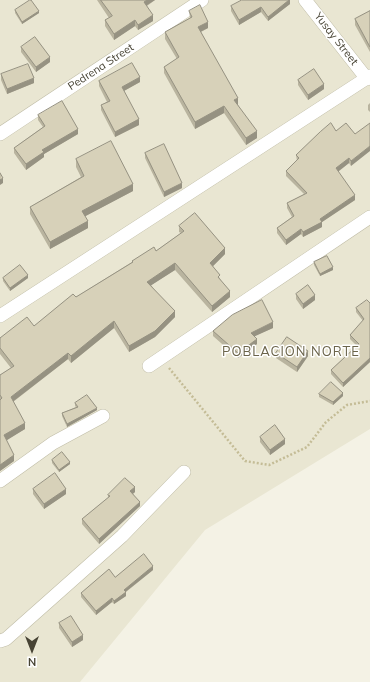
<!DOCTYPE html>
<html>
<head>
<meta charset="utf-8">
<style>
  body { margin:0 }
  #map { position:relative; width:370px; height:682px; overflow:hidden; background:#f4f2e5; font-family:Mulish,sans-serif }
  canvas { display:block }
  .north { position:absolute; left:12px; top:630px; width:40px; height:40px; -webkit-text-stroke:3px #fff; paint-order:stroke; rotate:180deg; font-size:11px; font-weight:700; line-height:16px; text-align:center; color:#474334 }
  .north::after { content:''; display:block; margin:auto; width:14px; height:18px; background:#474334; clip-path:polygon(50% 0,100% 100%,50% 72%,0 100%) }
</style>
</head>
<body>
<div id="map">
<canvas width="370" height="682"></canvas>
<div class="north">N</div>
</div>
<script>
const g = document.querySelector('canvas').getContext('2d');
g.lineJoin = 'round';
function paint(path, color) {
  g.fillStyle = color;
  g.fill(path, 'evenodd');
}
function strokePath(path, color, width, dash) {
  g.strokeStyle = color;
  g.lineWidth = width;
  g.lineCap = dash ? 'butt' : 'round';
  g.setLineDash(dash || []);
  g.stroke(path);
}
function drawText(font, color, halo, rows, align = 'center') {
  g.font = font + ' Mulish,sans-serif';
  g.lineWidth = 3;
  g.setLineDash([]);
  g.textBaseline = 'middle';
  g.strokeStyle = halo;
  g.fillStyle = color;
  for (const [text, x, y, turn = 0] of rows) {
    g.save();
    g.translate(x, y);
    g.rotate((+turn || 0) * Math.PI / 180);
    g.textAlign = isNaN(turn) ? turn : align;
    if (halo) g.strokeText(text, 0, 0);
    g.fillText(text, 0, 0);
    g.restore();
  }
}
paint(new Path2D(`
  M0 0H370V429L205 530 80 682H0Z`), '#e9e6d2');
const street = new Path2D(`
  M305 0 367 79
  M0 134 202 0
  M0 316 370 76
  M149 366 370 217
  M0 481 53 443 103 416
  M0 641 6 639 122 536 184 472`);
strokePath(street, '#c0bda7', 14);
strokePath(new Path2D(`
  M169 368 245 461 269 465 307 447 326 422 347 405 370 401`), '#c4bc96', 2.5, [2, 2]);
strokePath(street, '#fff', 13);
paint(new Path2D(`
  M97 0H155L147 6 153 21 138 30 135 26 114 40 105 26V20L109 18Z
  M290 0V4L268 21 261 12 239 25 231 11V6Z
  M15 10 39 13 22 24 15 13Z
  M189 11 208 28 201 32 238 105 257 138 246 145 224 113 195 129 164 73V67L177 59 165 39V32L190 18Z
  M370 11V52L355 25V19Z
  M21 47 50 62 36 72 21 52Z
  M1 74 34 83 7 94 1 80Z
  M298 80 324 89 308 100 298 85Z
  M99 81 140 82 124 91 139 125 115 137 101 110V105L107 102 99 86Z
  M370 103V112L368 110V105Z
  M38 115 78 134 44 154V157L26 170 14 153V148L43 127 38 120Z
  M336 131 355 134 351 166 349 163 338 172 355 200 322 222V227L303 237 301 234 286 245 277 233V228L292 217 287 208V203L304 194 286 176V171L297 161 296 155Z
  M145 153 182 188 164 197 145 158Z
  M76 159 133 191 85 216 88 228 50 249 30 214V207L81 177 76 167Z
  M179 226 225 254 213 266 230 297 212 312 175 270 151 285 175 317 155 337 129 352 114 328 71 363 68 359 13 402 25 429 6 440 14 461 0 471V375L11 368 0 354V338L34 326 76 297 132 262V261L156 251 181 233 179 232Z
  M314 262 333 270 320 276 314 265Z
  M3 278H28L10 291 3 281Z
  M296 294 315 300 303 309 296 299Z
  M370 303V362L343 387 331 374V370L357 346 350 339V335L363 321 356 312V308Z
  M273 328 254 336 257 344 238 358 213 336V331Z
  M276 353 308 356 297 372 276 358Z
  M319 394 343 396 333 405 319 397Z
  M75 403 97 410 67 427 62 416V413L76 407 75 406Z
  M260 437 285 444 270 455 260 442Z
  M52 460 70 464 59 472 52 463Z
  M33 489 66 494 44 509 33 494Z
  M135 492 133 494 140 506 99 544 82 524V519L108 498V495Z
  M153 570 126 592V596L114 604 112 602 96 615 81 597V593L115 577Z
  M59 623 83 640 72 647 59 628Z`), '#b9b49f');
paint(new Path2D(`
  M147 0H155L144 7V2Z
  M289 0H290V4L268 21V17Z
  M261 7V12L239 25V20Z
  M39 11V13L22 24V22Z
  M153 15V21L138 30V25Z
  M135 20V26L114 40V34Z
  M208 22V28L198 33V27Z
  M50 57V62L36 72V67Z
  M140 77V82L122 92V87Z
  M34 78V83L7 94V89Z
  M324 84V89L308 100V95Z
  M238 98V105L234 107V100Z
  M224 106V113L195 129V122Z
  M139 119V125L115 137V132Z
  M78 129V134L44 154V157L26 170V164L42 150Z
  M257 131V138L246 145V138Z
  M370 146V151L351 166V161Z
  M349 158V163L336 173V168Z
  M3 178V183L0 185V180Z
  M182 183V188L164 197V192Z
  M133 184V191L82 218V211Z
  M355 195V200L322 222V227L303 237V232L320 219Z
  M88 221V228L50 249V242Z
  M301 229V234L286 245V240Z
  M225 248V254L210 269V263Z
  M175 263V270L147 288V282Z
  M333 267V270L320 276V274Z
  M28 275V278L10 291V288Z
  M230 291V297L212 312V306Z
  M315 295V300L303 309V304Z
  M175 311V317L155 337 129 352V346Z
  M114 321V328L71 363V356Z
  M273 322V328L251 338V333Z
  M257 339V344L238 358V353Z
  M308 351V356L297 372V367Z
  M68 353V359L11 403V397Z
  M370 358V362L343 387V383Z
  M343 393V396L333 405V402Z
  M97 408V410L67 427V424Z
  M25 423V429L4 442V435Z
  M285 439V444L270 455V450Z
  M14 455V461L0 471V465Z
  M70 462V464L59 472V470Z
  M135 487V492L130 496V491Z
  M66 489V494L44 509V504Z
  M140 502V506L99 544V539Z
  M153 566V570L124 593 126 592V596L114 604V601L124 590Z
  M112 598V602L96 615V611Z
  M83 635V640L72 647V642Z`), '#969282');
const building = new Path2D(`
  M30 0H31L39 11 22 22 15 10Z
  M101 0H147L144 2 153 15 138 25 135 20 114 34 105 20 112 16Z
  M242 0H289L268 17 261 7 239 20 231 6Z
  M200 5 208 22 198 27 238 98 234 100 257 131 246 138 224 106 195 122 164 67 179 57 165 32 192 17 189 11Z
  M370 11V47L355 19Z
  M35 37 50 57 36 67 21 47Z
  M132 63 140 77 122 87 139 119 115 132 101 105 110 101 99 81Z
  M28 64 34 78 7 89 1 74Z
  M314 69 324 84 308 95 298 80Z
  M62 101 78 129 42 150 44 152 26 164 14 148 45 126 38 115Z
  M331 123 336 131 346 123 355 134 370 123V146L351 161 349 158 336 168 355 195 320 219 322 222 303 232 301 229 286 240 277 228 294 216 287 203 307 193 286 171 299 158 296 155 320 132Z
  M111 141 133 184 82 211 88 221 50 242 30 207 84 176 76 159Z
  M164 144 182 183 164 192 145 153Z
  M0 173 3 178 0 180Z
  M195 213 225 248 210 263 220 275 218 277 230 291 212 306 175 263 147 282 175 311 155 331 129 346 114 321 71 356 68 353 11 397 25 423 4 435 14 455 0 465V400L2 398 0 395V375L14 366 0 348V338L27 317 34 326 73 294 76 297 133 262 132 261 154 247 156 251 184 231 179 226Z
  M327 256 333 267 320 274 314 262Z
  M20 265 28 275 10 288 3 278Z
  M308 285 315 295 303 304 296 294Z
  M262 300 273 322 251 333 257 339 238 353 213 331 232 315Z
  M367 300 370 303V358L343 383 331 370 359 344 350 335 364 319 356 308Z
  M287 337 308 351 297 367 276 353Z
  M331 382 343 393 333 402 319 394Z
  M87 395 97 408 67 424 62 413 78 407 75 403Z
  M275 425 285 439 270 450 260 437Z
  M62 452 70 462 59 470 52 460Z
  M55 473 66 489 44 504 33 489Z
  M125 478 135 487 130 491 140 502 99 539 82 519 110 496 108 495Z
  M144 554 153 566 124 590 126 592 114 601 112 598 96 611 81 593 109 569 115 577Z
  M71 616 83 635 72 642 59 623Z`);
paint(building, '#d7d1b9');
strokePath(building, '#969282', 1);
drawText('11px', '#474334', '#fff', [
  ["Yusay Street",336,39,52],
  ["Pedrena Street",101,67,-33]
]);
g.letterSpacing = '1px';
drawText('13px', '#6b644a', '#fff', [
  ["POBLACION NORTE",291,352]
]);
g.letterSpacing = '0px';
</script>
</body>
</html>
